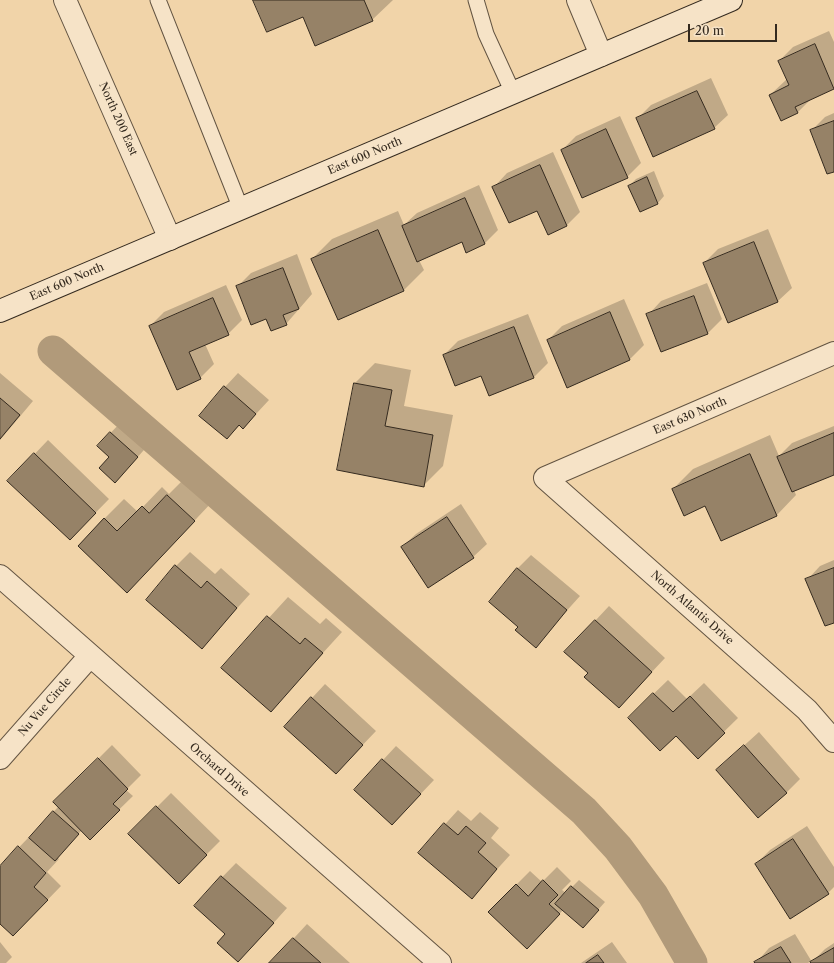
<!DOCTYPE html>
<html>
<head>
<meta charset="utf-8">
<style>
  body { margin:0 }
  #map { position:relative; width:834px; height:963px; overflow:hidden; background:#f1d4a9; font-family:"Libre Caslon Text",serif }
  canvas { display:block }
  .scale { position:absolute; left:688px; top:24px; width:89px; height:18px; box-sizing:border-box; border:2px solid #342a1f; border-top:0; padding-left:5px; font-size:12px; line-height:14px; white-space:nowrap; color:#342a1f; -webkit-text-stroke:3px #f6e3c7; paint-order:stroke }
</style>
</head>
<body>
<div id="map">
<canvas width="834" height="963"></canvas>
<div class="scale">20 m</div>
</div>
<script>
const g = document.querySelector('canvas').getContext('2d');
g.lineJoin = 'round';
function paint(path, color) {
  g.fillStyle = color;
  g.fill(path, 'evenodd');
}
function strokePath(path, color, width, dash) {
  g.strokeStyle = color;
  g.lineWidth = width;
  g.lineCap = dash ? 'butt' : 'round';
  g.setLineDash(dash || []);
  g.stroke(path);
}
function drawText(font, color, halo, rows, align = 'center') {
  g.font = font + ' "Libre Caslon Text",serif';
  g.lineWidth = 3.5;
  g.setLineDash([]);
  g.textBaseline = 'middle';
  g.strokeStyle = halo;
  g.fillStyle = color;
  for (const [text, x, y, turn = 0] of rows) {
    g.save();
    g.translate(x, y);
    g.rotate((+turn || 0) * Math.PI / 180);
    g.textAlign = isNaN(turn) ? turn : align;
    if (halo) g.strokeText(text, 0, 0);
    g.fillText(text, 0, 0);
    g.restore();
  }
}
paint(new Path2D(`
  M254 0H393L372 20 303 15Z
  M829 31 834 42V88L812 98 798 112 781 120 770 95 787 79 779 61 793 47Z
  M711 78 728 115 714 128 637 119 651 105Z
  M834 113V171L811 131 825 117Z
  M620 116 641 163 627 177 562 150 576 136Z
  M553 152 580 212 567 225 494 187 507 173Z
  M654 171 664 196 658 203 640 211 629 186 636 179Z
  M479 185 498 230 484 244 462 240 419 260 424 270 404 290 312 259 332 239 398 211 404 225 417 213Z
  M768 229 792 288 778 301 728 322 704 263 718 249Z
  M297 254 312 294 286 324 267 317 237 287 251 273Z
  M707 283 722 319 708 333 662 351 648 315 661 301Z
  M226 285 242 320 228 334 205 344 214 364 200 378 150 326 164 312Z
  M624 299 644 345 630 359 568 386 548 340 562 326Z
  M528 314 548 363 534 377 489 395 481 375 444 355 458 341Z
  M375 363 411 370 404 406 453 415 443 466 423 486 355 383Z
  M0 373 33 401 0 440Z
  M238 373 269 400 243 428 240 425 227 438 225 387Z
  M124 419 151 442 128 468 98 446Z
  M834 426V474L794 490 796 495 776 516 705 505 673 489 693 469 770 435 779 456 792 443Z
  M48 440 109 499 70 539 9 481Z
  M187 476 214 500 147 571 104 519 124 499 138 512 162 487 169 494Z
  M461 504 487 544 473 557 402 547 416 534Z
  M190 552 215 574 221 568 250 594 202 647 176 566Z
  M531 555 580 596 535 646 517 569Z
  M834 560V622L807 580 820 566Z
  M288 597 320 624 326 618 342 632 271 710 223 668Z
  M609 606 665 658 619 707 589 673 566 652Z
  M668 680 687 699 704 683 738 718 698 757 643 704Z
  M325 684 376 731 336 773 312 698Z
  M759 732 800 779 786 793 717 770Z
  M112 745 141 775 126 790 133 796 90 838 82 830 57 857 59 859 47 872 61 886 27 921 0 922V867L59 806 55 802Z
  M396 746 434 780 392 824 383 760Z
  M171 793 220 841 179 882 130 834Z
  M458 810 471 821 480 812 499 828 491 838 510 855 472 897 420 852Z
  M807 826 834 867V887L828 893 756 864 770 850Z
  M236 863 287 908 252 947 195 905Z
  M557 867 571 881 562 890 566 893 579 880 605 902 589 920 563 910 541 934 516 885 530 871 542 882Z
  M307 924 350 963H271Z
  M795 934 812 962 825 949 834 943V963H812L811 961 808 963H756L769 948Z
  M0 942 12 957 6 963H0Z
  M612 942 627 963H581Z`), '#0003');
strokePath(new Path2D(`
  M53 351 584 811 618 848 653 895 692 963`), '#b19a7a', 31);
const building = new Path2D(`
  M253 0H364L373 21 315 46 303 17 267 32Z
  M815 44 834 89 795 107 798 113 781 121 769 95 789 85 778 61Z
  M697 91 715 129 653 157 636 118Z
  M834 121V172L827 174 810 130Z
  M606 129 628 178 582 198 561 150Z
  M540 165 567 226 548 235 537 211 509 223 492 187Z
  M647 177 658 204 640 212 628 186Z
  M465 198 485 244 466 253 462 242 417 262 402 226Z
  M378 230 404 291 338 320 311 259Z
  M754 242 778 302 728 323 703 263Z
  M283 268 299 309 283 315 287 325 271 331 266 319 251 325 236 286Z
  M694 296 708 334 661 352 646 314Z
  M213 298 229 335 189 352 201 379 177 390 149 326Z
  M610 312 630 360 567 388 547 340Z
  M514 327 534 378 489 396 481 376 455 386 443 355Z
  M354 383 392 390 385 426 433 435 424 487 337 470Z
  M224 386 256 414 243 429 239 425 227 439 199 416Z
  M0 398 20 415 0 439Z
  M110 432 138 457 115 483 99 468 109 457 97 446Z
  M834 433V475L792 492 777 457Z
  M34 453 96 513 70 540 7 481Z
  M750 454 777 516 721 541 705 506 684 516 672 489Z
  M167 495 195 521 127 593 78 546 104 518 117 531 142 506 149 513Z
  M447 517 474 558 428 588 401 547Z
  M175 565 201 588 207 581 237 608 202 649 146 600Z
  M517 568 567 610 536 648 515 630 518 627 489 602Z
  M834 568V623L825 626 805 579Z
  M267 616 300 644 305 638 323 653 271 712 221 668Z
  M595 620 652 672 619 708 584 677 588 673 564 652Z
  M653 693 673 712 690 696 725 733 698 759 676 736 660 751 628 718Z
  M311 697 363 745 336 774 284 727Z
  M744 745 787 793 758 818 716 770Z
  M98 758 128 789 113 804 120 810 90 840 53 802Z
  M382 759 421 794 392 825 354 790Z
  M156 806 207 855 179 884 128 834Z
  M53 811 79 834 55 861 29 838Z
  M444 823 458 835 466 826 486 843 478 852 497 869 472 899 418 853Z
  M793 839 829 894 790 919 755 864Z
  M18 846 46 873 34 887 48 900 13 936 0 924V866Z
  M221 876 274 923 238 962 217 943 225 934 194 906Z
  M543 880 558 895 549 904 560 914 527 949 488 912 516 884 528 896Z
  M571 886 599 910 583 928 555 904Z
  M293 938 321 963H269Z
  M781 947 791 963H755L754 962Z
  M834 948V963H811L810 962Z
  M598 955 604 963H586Z`);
paint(building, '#968267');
strokePath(building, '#342a1f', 1);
const lane = new Path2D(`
  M158 0 241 209
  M476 0 486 34 513 93`);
const street = new Path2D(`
  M65 0 170 239
  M578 0 601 55
  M834 353 545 478 807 710 834 741
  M0 576 440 963
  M0 758 89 657`);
const secondary = new Path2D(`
  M0 311 731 0`);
strokePath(lane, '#635442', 17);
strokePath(street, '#635442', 24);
strokePath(secondary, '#342a1f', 24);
strokePath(lane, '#f6e3c7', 15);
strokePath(street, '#f6e3c7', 22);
strokePath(secondary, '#f6e3c7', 22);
drawText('11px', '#342a1f', '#f6e3c7', [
  ["North 200 East",118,119,66],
  ["East 600 North",365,156,-23],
  ["East 600 North",67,282,-23],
  ["East 630 North",690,416,-23],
  ["North Atlantis Drive",692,608,41],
  ["Nu Vue Circle",45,707,-49],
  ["Orchard Drive",219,770,41]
]);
</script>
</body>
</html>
